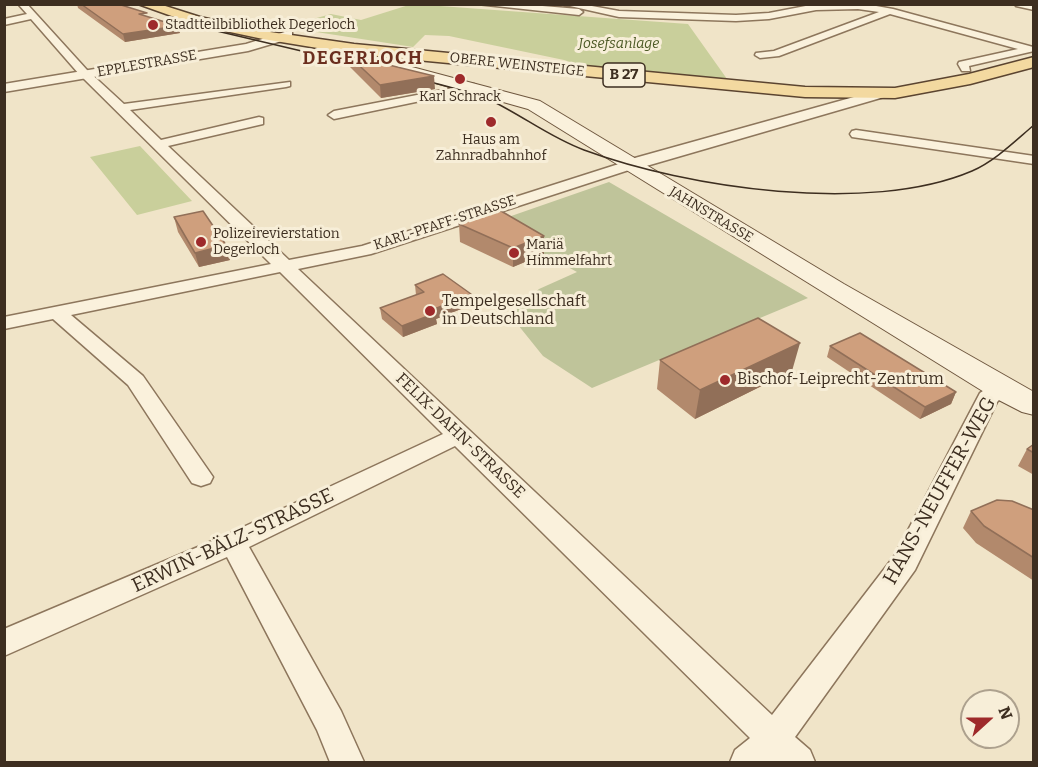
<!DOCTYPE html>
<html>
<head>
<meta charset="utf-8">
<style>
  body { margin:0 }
  #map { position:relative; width:1038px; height:767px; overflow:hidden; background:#f0e4c8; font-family:Bitter,serif }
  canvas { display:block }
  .frame { position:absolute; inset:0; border:6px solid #3d2e20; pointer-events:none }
  .north { position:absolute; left:960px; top:689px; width:60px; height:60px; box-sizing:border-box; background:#f7eed8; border:2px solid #ada18e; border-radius:50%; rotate:69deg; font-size:16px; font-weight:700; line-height:24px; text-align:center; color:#3d2e20 }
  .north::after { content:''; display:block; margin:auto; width:21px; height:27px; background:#9e2a2b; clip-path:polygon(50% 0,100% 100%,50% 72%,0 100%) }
</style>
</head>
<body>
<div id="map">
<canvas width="1038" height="767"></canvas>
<div class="frame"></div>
<div class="north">N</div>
</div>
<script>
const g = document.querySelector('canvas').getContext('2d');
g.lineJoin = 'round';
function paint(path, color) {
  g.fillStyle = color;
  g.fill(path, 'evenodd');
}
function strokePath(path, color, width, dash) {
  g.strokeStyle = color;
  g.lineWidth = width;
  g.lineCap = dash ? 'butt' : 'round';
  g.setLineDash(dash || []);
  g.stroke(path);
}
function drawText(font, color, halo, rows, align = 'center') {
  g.font = font + ' Bitter,serif';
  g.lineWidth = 6;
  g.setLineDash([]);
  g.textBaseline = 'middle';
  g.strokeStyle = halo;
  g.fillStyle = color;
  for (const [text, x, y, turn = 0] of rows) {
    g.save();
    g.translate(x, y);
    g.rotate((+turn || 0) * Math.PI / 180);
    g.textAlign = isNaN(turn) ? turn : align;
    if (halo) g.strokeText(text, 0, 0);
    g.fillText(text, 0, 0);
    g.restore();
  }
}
paint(new Path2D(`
  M412 4 688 24 732 86 579 65 564 60 449 36 425 35 413 47 284 27 331 14 361 20Z
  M140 146 192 201 137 215 90 157Z`), '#c9cf9b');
paint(new Path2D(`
  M609 182 808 298 592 388 543 356 510 315 539 289 577 272 544 254 494 222Z`), '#bfc49a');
const minor = new Path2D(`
  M18 4H27L87 70 124 104 290 82V86L286 87 130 110 161 140 259 117 263 118V124L168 146 289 260 362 246 625 162H635L637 165 635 168 371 254 298 269 772 715 895 555 980 393C990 386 995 380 1007 383L1011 388 997 402 915 570 795 737 810 750 815 762H730L735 750 750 738 455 446 249 547 341 711 364 762H330L317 730 227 557 4 656V629L224 536 443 434 280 272 71 315 143 376 213 477 210 483 201 486 192 483 128 385 53 319 4 329V317L271 264 79 74 31 19 4 25V19L27 14Z
  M477 4H518L579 9 583 12 579 15Z
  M561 4H581L619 11 736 15 769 13 816 4H865L893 9 1033 47 1034 51 969 66 970 71H962L958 64 959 62 1018 49 890 14 779 56 760 58 755 55 756 53 774 51 879 12 858 9 816 10 769 19 736 21 619 17Z
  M1015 4 1034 5V10L1016 6Z
  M474 84 480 87 478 89 334 119 328 115 334 111Z
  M856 130 1034 156V164L852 137 850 134 852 131Z`);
const tertiary = new Path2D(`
  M288 31 292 32V38L248 51 4 92V84L246 44Z
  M879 90 884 91 886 94 884 97 636 169H624L621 165 624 161Z`);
const secondary = new Path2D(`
  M321 40 378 58 540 101 844 284 1034 392V415L1022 412 989 395 528 109 368 64 316 47 314 44Z`);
const primary = new Path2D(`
  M138 4H159L200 17 263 31 354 44 805 87 895 88 969 74 1034 57V67L970 84 895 98 805 97 354 54 263 39 197 25Z`);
strokePath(minor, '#8d765c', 3);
strokePath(tertiary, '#8d765c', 3);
strokePath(secondary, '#6f573f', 2);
strokePath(primary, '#5b4430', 3);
paint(minor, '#faf1dc');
paint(tertiary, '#faf1dc');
paint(secondary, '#faf1dc');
paint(primary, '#f3d9a0');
strokePath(new Path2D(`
  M183 23 365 66
  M418 79C443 85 468 91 492 101 523 116 551 138 584 150 687 188 869 215 972 171 995 161 1015 141 1034 125`), '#3d2e20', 1.5);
paint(new Path2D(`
  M77 4H118L148 17 180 33 125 42 78 8Z
  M348 55 435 89 381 98 350 67Z
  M174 217 230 260 199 267 178 232Z
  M459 224 544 236V254L513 267 460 242Z
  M415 285 471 294V305L436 319 437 324 403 337 382 319 380 308 416 295Z
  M830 346 956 392 951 404 920 419 827 357Z
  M660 360 792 371 695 419 657 389Z
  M1034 444V475L1018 466 1027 449Z
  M1034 510V581L976 543 963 528 971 511Z`), '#b2896c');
paint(new Path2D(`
  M178 26 180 33 125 42 123 34Z
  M434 76 435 89 381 98 380 85Z
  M544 236V254L513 267V248Z
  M226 245 230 260 199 267 195 253Z
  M471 294V305L436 319 437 324 403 337 402 326 432 310Z
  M800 343 792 371 695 419 700 390Z
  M956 392 951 404 920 419 925 407Z`), '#916f58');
const building = new Path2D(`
  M81 4H118L147 13 139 14 178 26 123 34Z
  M348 55 434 76 380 85Z
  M203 211 226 245 195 253 174 217Z
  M501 211 544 236 513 248 459 224Z
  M443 274 471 294 432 310 436 313 402 326 380 308 424 292 415 285Z
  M758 318 800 343 700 390 660 360Z
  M860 333 956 392 925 407 830 346Z
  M1034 444V453L1027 449Z
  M997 500 1012 501 1034 510V558L984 526 971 511Z`);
paint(building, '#cf9f7d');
strokePath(building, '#916f58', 1.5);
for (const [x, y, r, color] of [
  [153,25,6,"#9e2a2b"],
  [460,79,6,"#9e2a2b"],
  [491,122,6,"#9e2a2b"],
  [201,242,6,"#9e2a2b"],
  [514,253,6,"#9e2a2b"],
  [430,311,6,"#9e2a2b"],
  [725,380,6,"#9e2a2b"]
]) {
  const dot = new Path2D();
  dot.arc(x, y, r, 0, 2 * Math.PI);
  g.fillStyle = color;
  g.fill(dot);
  strokePath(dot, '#f7eed8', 2);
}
drawText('14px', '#3d2e20', '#f7eed8', [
  ["Stadtteilbibliothek Degerloch",165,25],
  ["Karl Schrack",460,97,"center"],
  ["Haus am",491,140,"center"],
  ["Zahnradbahnhof",491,156,"center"],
  ["Polizeirevierstation",213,234],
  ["Degerloch",213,250],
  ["Mariä",526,245],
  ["Himmelfahrt",526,261]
], 'left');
drawText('italic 14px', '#4d5a26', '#f7eed8', [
  ["Josefsanlage",619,44]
]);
drawText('14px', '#3d2e20', '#f7eed8', [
  ["EPPLESTRASSE",147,64,-10],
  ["OBERE WEINSTEIGE",517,65,6],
  ["JAHNSTRASSE",711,215,31],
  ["KARL-PFAFF-STRASSE",445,223,-18]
]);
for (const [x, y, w] of [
  [624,75,42]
]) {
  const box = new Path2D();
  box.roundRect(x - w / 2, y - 12, w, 24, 4.5);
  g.fillStyle = '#f7eed8';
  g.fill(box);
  strokePath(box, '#3d2e20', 1.5);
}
drawText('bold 15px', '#3d2e20', null, [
  ["B 27",624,75]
]);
drawText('16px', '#3d2e20', '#f7eed8', [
  ["Tempelgesellschaft",442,302],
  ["in Deutschland",442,320],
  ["Bischof-Leiprecht-Zentrum",737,380]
], 'left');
drawText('16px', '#3d2e20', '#f7eed8', [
  ["FELIX-DAHN-STRASSE",460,436,44]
]);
g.letterSpacing = '1.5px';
drawText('bold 18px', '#6b2e1e', '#f7eed8', [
  ["DEGERLOCH",363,59]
]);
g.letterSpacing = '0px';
drawText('20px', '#3d2e20', '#f7eed8', [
  ["HANS-NEUFFER-WEG",940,491,-61],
  ["ERWIN-BÄLZ-STRASSE",233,541,-25]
]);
</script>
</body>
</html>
